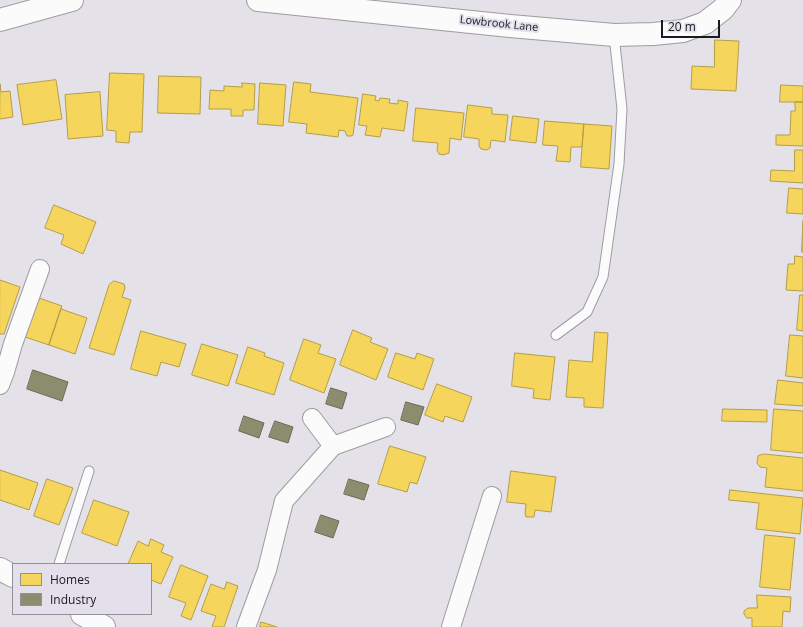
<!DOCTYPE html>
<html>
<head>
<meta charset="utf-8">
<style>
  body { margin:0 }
  #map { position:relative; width:803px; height:627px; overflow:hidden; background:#e4e2e8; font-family:"Open Sans",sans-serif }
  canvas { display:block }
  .legend { position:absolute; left:12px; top:563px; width:140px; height:52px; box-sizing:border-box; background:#e3dfeb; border:1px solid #939099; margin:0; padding:5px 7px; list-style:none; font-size:12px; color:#1b191e }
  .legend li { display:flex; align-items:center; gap:8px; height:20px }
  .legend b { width:20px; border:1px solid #939099 }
  .scale { position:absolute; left:661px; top:20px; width:59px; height:18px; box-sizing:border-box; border:2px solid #1b191e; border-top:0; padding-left:5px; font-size:12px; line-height:14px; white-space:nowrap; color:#1b191e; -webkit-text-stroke:3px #e3dfeb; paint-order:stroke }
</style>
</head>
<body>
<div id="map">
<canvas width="803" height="627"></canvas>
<ul class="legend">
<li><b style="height:11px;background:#f6d55c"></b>Homes</li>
<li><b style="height:11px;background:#8c8c6e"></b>Industry</li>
</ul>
<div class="scale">20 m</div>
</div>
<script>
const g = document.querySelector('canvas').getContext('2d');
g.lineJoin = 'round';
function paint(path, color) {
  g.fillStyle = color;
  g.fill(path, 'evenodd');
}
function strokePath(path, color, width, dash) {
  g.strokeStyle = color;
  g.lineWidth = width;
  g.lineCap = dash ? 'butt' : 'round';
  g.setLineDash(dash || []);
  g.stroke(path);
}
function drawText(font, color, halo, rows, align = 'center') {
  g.font = font + ' "Open Sans",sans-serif';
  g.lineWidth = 4;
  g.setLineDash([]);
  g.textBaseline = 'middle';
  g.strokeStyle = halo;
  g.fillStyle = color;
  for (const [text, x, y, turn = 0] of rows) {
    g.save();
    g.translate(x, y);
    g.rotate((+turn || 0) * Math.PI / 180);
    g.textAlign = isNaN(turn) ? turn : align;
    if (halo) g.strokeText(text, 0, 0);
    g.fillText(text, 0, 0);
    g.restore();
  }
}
const homes = new Path2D(`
  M715 40 739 41 736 91 691 89 692 66 714 67Z
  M110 73 144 74 142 132H130L129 143 116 142V131L107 130Z
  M159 76 201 77 200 114 158 113Z
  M56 80 62 119 23 125 17 85Z
  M294 82 311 84 310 92 358 98 353 135 351 136H347L345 131 339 130 338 137 306 133 307 124 289 122Z
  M242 83 255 84 254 110H243V116H231V109H209L210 90 224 91V86L242 87Z
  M260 83 286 85 283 126 258 124Z
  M0 84 1 92 10 91 13 117 0 119Z
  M781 85 803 86V102H780Z
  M100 92 103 136 68 139 65 95Z
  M363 94 376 96 375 100 379 101 380 98 390 99 389 103 398 104V100L408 102 404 131 382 128 380 137 365 135 367 126 359 125Z
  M795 102H803V146L776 145V135H790L791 111H795Z
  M468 105 492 108V114L508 115 505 142 491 140 490 148 487 150 481 149 479 146V139L464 137Z
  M416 108 464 113 461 140 450 138 449 153 443 155 439 154 437 150 438 143 413 141Z
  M513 116 539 119 536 143 510 140Z
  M545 121 584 124 582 147H571L570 162 556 161 558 146 543 145Z
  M584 124 612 126 609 169 581 167Z
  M795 150H803V183L770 181 771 170 794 171Z
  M789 188 803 189V214L787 213Z
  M54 205 96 222 83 254 61 244 64 235 45 228Z
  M803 221V252H802Z
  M795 256 803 257V291L786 290 788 264H794Z
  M0 280 20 287 4 334H0Z
  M114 281 124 284 125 288 122 297 131 300 114 355 89 348 109 285Z
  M800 295H803V331L797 330Z
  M39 298 62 306 49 345 25 337Z
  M61 309 87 318 75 354 49 345Z
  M353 330 372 338 370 342 388 349 376 380 340 365Z
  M141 331 186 344 179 367 161 362 157 376 131 369Z
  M595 332 608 333 603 408 584 407V398L566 397 569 360 592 362Z
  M790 335 803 336V378L786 376Z
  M304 339 321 345 318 353 336 359 324 393 290 380Z
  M202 344 238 355 228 386 192 375Z
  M248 347 265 353 264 356 284 363 274 395 236 383Z
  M396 353 415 359 417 353 434 359 423 390 388 377Z
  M515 353 555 357 550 400 533 398 534 389 512 386Z
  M778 380 803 383V406L775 404Z
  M437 384 472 397 463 422 445 416 443 422 425 415Z
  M723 409 767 410V422L722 421Z
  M774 409 803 411V453L771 450Z
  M390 446 426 457 417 484 410 482 407 492 378 484Z
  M764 454 803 458V491L765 487 767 468 760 467 757 463 758 456Z
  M0 470 38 483 29 510 0 500Z
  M511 471 556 477 551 512 535 510 534 517H526L525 513 526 504 507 502Z
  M47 479 73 488 59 525 34 516Z
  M730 490 803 498 800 534 756 529 759 503 729 500Z
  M94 500 129 512 117 546 82 533Z
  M765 535 795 538 790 590 760 587Z
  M151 539 164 545 161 552 173 557 161 584 151 580V564H128L138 541 148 546Z
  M181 565 208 576 191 620 181 616 186 603 169 597Z
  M227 582 238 586 224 627H214L212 626 216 616 201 611 211 584 224 589Z
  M757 595 791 597 790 612 783 611 782 627H752V618H747L744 614V611L748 608H757Z
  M261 622 277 627H260Z`);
paint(homes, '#f6d55c');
strokePath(homes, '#b49d49', 1);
const industry = new Path2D(`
  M33 370 68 382 62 401 27 389Z
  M331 388 347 393 342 409 326 404Z
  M406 402 424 407 418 425 401 420Z
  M244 416 264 423 259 438 239 431Z
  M275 421 293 427 288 443 269 437Z
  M349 479 369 485 364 500 344 494Z
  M321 515 339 521 333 538 315 532Z`);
paint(industry, '#8c8c6e');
strokePath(industry, '#6a6a56', 1);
const lane = new Path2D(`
  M556 335 587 312 603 277 619 164 622 109 614 35
  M59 564 89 471`);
const street = new Path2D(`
  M0 385 5 372 13 344 40 269
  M312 418 333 446
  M246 627 267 570 284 501 333 446 386 427
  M451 627 492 496`);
const secondary = new Path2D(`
  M258 0 510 26 614 35 653 34 683 31 705 23 723 9 730 0
  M0 20 72 0
  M0 569 13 576
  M82 614 104 627`);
strokePath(lane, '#9d9ca0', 11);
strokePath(street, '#9d9ca0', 20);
strokePath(secondary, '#9d9ca0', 24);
strokePath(lane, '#fbfbfc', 9);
strokePath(street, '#fbfbfc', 18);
strokePath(secondary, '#fbfbfc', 22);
drawText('11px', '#1b191e', '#e3dfeb', [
  ["Lowbrook Lane",499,24,6]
]);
</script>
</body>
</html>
